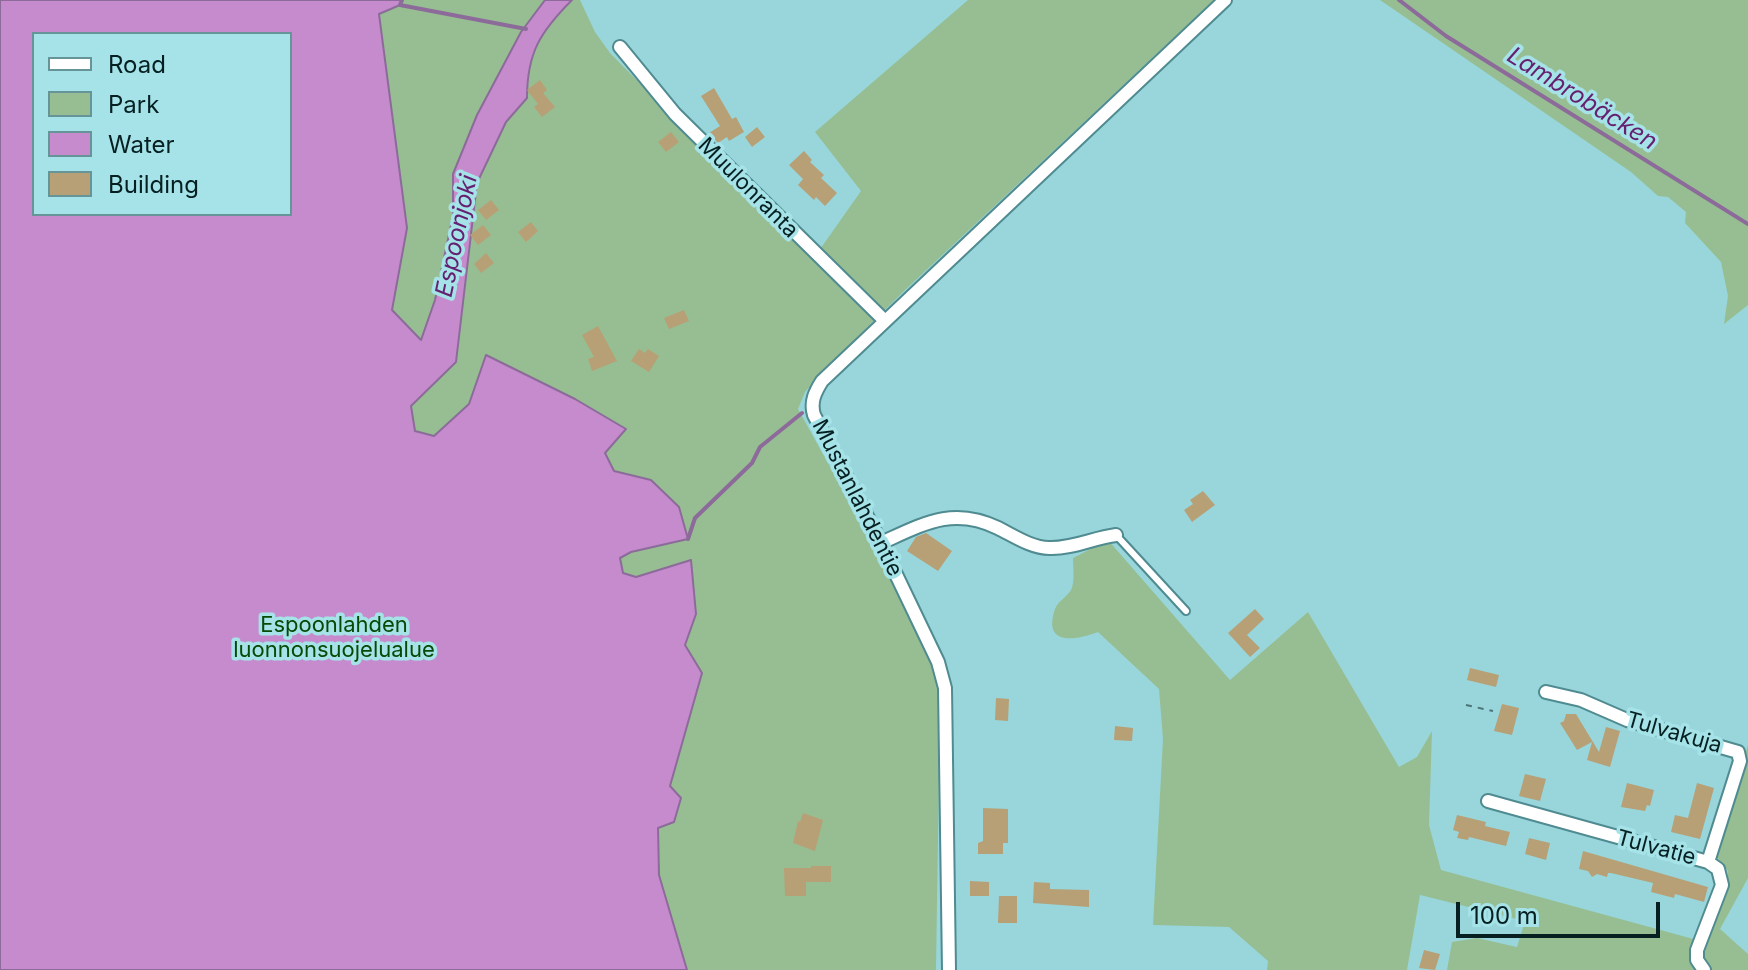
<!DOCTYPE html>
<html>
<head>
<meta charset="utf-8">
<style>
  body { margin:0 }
  #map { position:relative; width:1748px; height:970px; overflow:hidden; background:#98d6db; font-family:Inter,sans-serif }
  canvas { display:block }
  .legend { position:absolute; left:32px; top:32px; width:260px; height:184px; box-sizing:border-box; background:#a5e3e8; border:2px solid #659599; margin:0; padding:10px 14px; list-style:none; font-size:24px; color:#062022 }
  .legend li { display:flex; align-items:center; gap:16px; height:40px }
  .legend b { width:40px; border:2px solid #659599 }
  .scale { position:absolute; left:1456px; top:902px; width:204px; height:36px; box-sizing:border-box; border:4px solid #062022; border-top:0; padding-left:10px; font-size:24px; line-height:28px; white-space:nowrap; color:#062022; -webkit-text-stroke:6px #a5e3e8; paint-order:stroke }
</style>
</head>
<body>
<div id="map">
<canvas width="1748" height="970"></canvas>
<ul class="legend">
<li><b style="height:10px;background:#fff"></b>Road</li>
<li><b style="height:22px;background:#97be92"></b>Park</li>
<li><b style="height:22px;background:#c58bcd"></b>Water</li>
<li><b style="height:22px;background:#b7a076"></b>Building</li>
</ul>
<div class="scale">100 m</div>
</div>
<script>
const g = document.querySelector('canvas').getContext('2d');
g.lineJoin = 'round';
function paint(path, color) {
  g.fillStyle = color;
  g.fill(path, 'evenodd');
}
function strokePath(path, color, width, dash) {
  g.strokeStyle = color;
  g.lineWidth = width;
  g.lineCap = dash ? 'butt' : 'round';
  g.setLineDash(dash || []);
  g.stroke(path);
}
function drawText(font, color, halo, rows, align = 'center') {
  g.font = font + ' Inter,sans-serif';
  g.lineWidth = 7;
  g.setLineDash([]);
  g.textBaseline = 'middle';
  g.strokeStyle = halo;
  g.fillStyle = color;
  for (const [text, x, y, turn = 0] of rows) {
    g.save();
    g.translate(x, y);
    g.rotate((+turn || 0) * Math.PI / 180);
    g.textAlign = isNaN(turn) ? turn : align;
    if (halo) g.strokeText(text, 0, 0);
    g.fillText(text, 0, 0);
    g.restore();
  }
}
paint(new Path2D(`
  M0 0H545C508 53 476 112 453 173L477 183 506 122 527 98C527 53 540 32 572 0H580L595 32 610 53 811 257 823 245 861 191 815 132 968 0H1214L904 291 826 368 805 392 798 409 879 555 933 663 940 706 936 970H0ZM34 34H290V214H34Z
  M1380 0H1748V305L1724 324 1728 296 1721 262 1685 223 1686 212 1668 197 1658 196 1631 172Z
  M1108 540 1230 680 1308 612 1399 767 1417 757 1432 731 1429 825 1441 870 1697 940V970H1447L1452 942 1477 938 1517 947 1525 921 1420 895 1407 970H1267L1268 961 1229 927 1153 925 1163 739 1159 689 1098 632C1077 640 1042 647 1055 609 1058 601 1067 597 1071 590 1075 582 1073 567 1073 558Z
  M1748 745V878L1720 929 1748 954V970H1712L1703 958V950L1727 885 1728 871 1715 855Z`), '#97be92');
const water = new Path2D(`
  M0 0H402L400 5 379 14 407 228 392 310 421 340 435 300 453 216V174L477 115 521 32 545 0H572C540 32 527 53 527 98L506 122 477 183 456 362 411 406 415 431 434 436 469 404 486 355 575 399 626 429 605 453 614 471 651 480 679 507 688 539 631 552 620 558 623 573 636 577 691 560 696 614 685 645 702 673 670 786 681 798 674 822 658 828 659 875 687 970H0ZM34 34H290V214H34Z`);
paint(water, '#c58bcd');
strokePath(water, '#8c6b9a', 2);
strokePath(new Path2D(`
  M402 0 400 5 526 29
  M1399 0 1446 36 1748 224
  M688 539 695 518 752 463 760 447 802 413`), '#8c6b9a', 4);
paint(new Path2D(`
  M540 80 547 90 543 93 555 107 542 117 534 107 538 104 527 90Z
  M714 88 732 119 736 117 744 132 729 141 727 137 718 143 709 133 720 126 701 96Z
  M757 127 765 137 752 147 745 137Z
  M671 132 679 142 666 152 658 142Z
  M804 151 812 160 810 162 824 175 821 178 837 193 825 206 816 197 814 200 798 185 803 179 789 165Z
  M491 200 499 210 486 220 478 210Z
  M531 222 538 231 526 242 518 232Z
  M483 225 491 235 478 245 470 235Z
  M486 253 494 263 481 273 474 264Z
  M684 310 689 321 669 329 664 318Z
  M598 326 617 361 592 371 588 359 594 357 582 335Z
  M639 349 645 353 648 349 659 356 649 372 631 361Z
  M1203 491 1215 505 1192 522 1184 510 1193 504 1190 500Z
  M926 533 952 551 938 571 907 551 916 537Z
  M1255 609 1264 619 1247 635 1260 648 1250 657 1228 633Z
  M1470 668 1499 675 1496 687 1467 680Z
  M996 698 1009 699 1008 721 995 720Z
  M1502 704 1519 708 1512 735 1494 731Z
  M1566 714H1576L1599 752 1606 727 1620 731 1610 767 1587 760 1592 742 1577 750 1560 723 1564 721Z
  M1115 726 1133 728 1132 741 1114 740Z
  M1525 774 1546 779 1540 801 1519 796Z
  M1627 783 1654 790 1650 806 1647 805 1645 811 1621 807Z
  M1697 783 1714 788 1700 839 1671 832 1675 815 1688 818Z
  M983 808 1008 809V843H1003V854H978V843L983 841Z
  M803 813 823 820 815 851 793 843 798 821 800 822Z
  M1457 815 1486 822 1485 826 1510 832 1506 846 1469 837 1468 840 1457 838 1459 832 1453 830Z
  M1529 838 1550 843 1546 860 1525 854Z
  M1583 851 1708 887 1704 902 1675 894 1674 898 1651 892 1653 883 1611 873H1608L1607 877 1597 874 1592 877 1588 871 1579 869Z
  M811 866H831V882H806V896H785L784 868H811Z
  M970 881 989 882V896H970Z
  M1034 882 1050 883V889L1089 890V907L1033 903Z
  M999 896H1017V923H998Z
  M1424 950 1440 954 1435 970 1419 968Z`), '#b7a076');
const lane = new Path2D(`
  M1116 535 1186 611`);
const street = new Path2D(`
  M620 47 675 114 885 321
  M881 543C923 524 953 506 998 528 1014 536 1032 548 1049 548 1072 549 1093 538 1116 535
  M1546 692 1581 700 1627 720 1738 752 1740 761 1708 862
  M1488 801 1708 862 1718 869 1722 885 1697 950V960L1704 970
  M949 970 945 688 938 662 881 543 814 415C810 402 815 392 822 381L1225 0`);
strokePath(lane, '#4f8b90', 10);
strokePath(street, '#4f8b90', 16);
strokePath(new Path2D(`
  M1466 705 1493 711`), '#4a7579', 2, [6, 6]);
strokePath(lane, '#fff', 6);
strokePath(street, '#fff', 12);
drawText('22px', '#062022', '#a5e3e8', [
  ["Muulonranta",748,188,45],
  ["Mustanlahdentie",857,498,63],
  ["Tulvakuja",1674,733,16],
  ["Tulvatie",1656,848,15]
]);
drawText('22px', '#084906', '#a5e3e8', [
  ["Espoonlahden",334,625],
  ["luonnonsuojelualue",334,650]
]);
drawText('italic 24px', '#652170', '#a5e3e8', [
  ["Lambrobäcken",1582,99,32],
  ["Espoonjoki",457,236,-78]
]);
</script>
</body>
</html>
